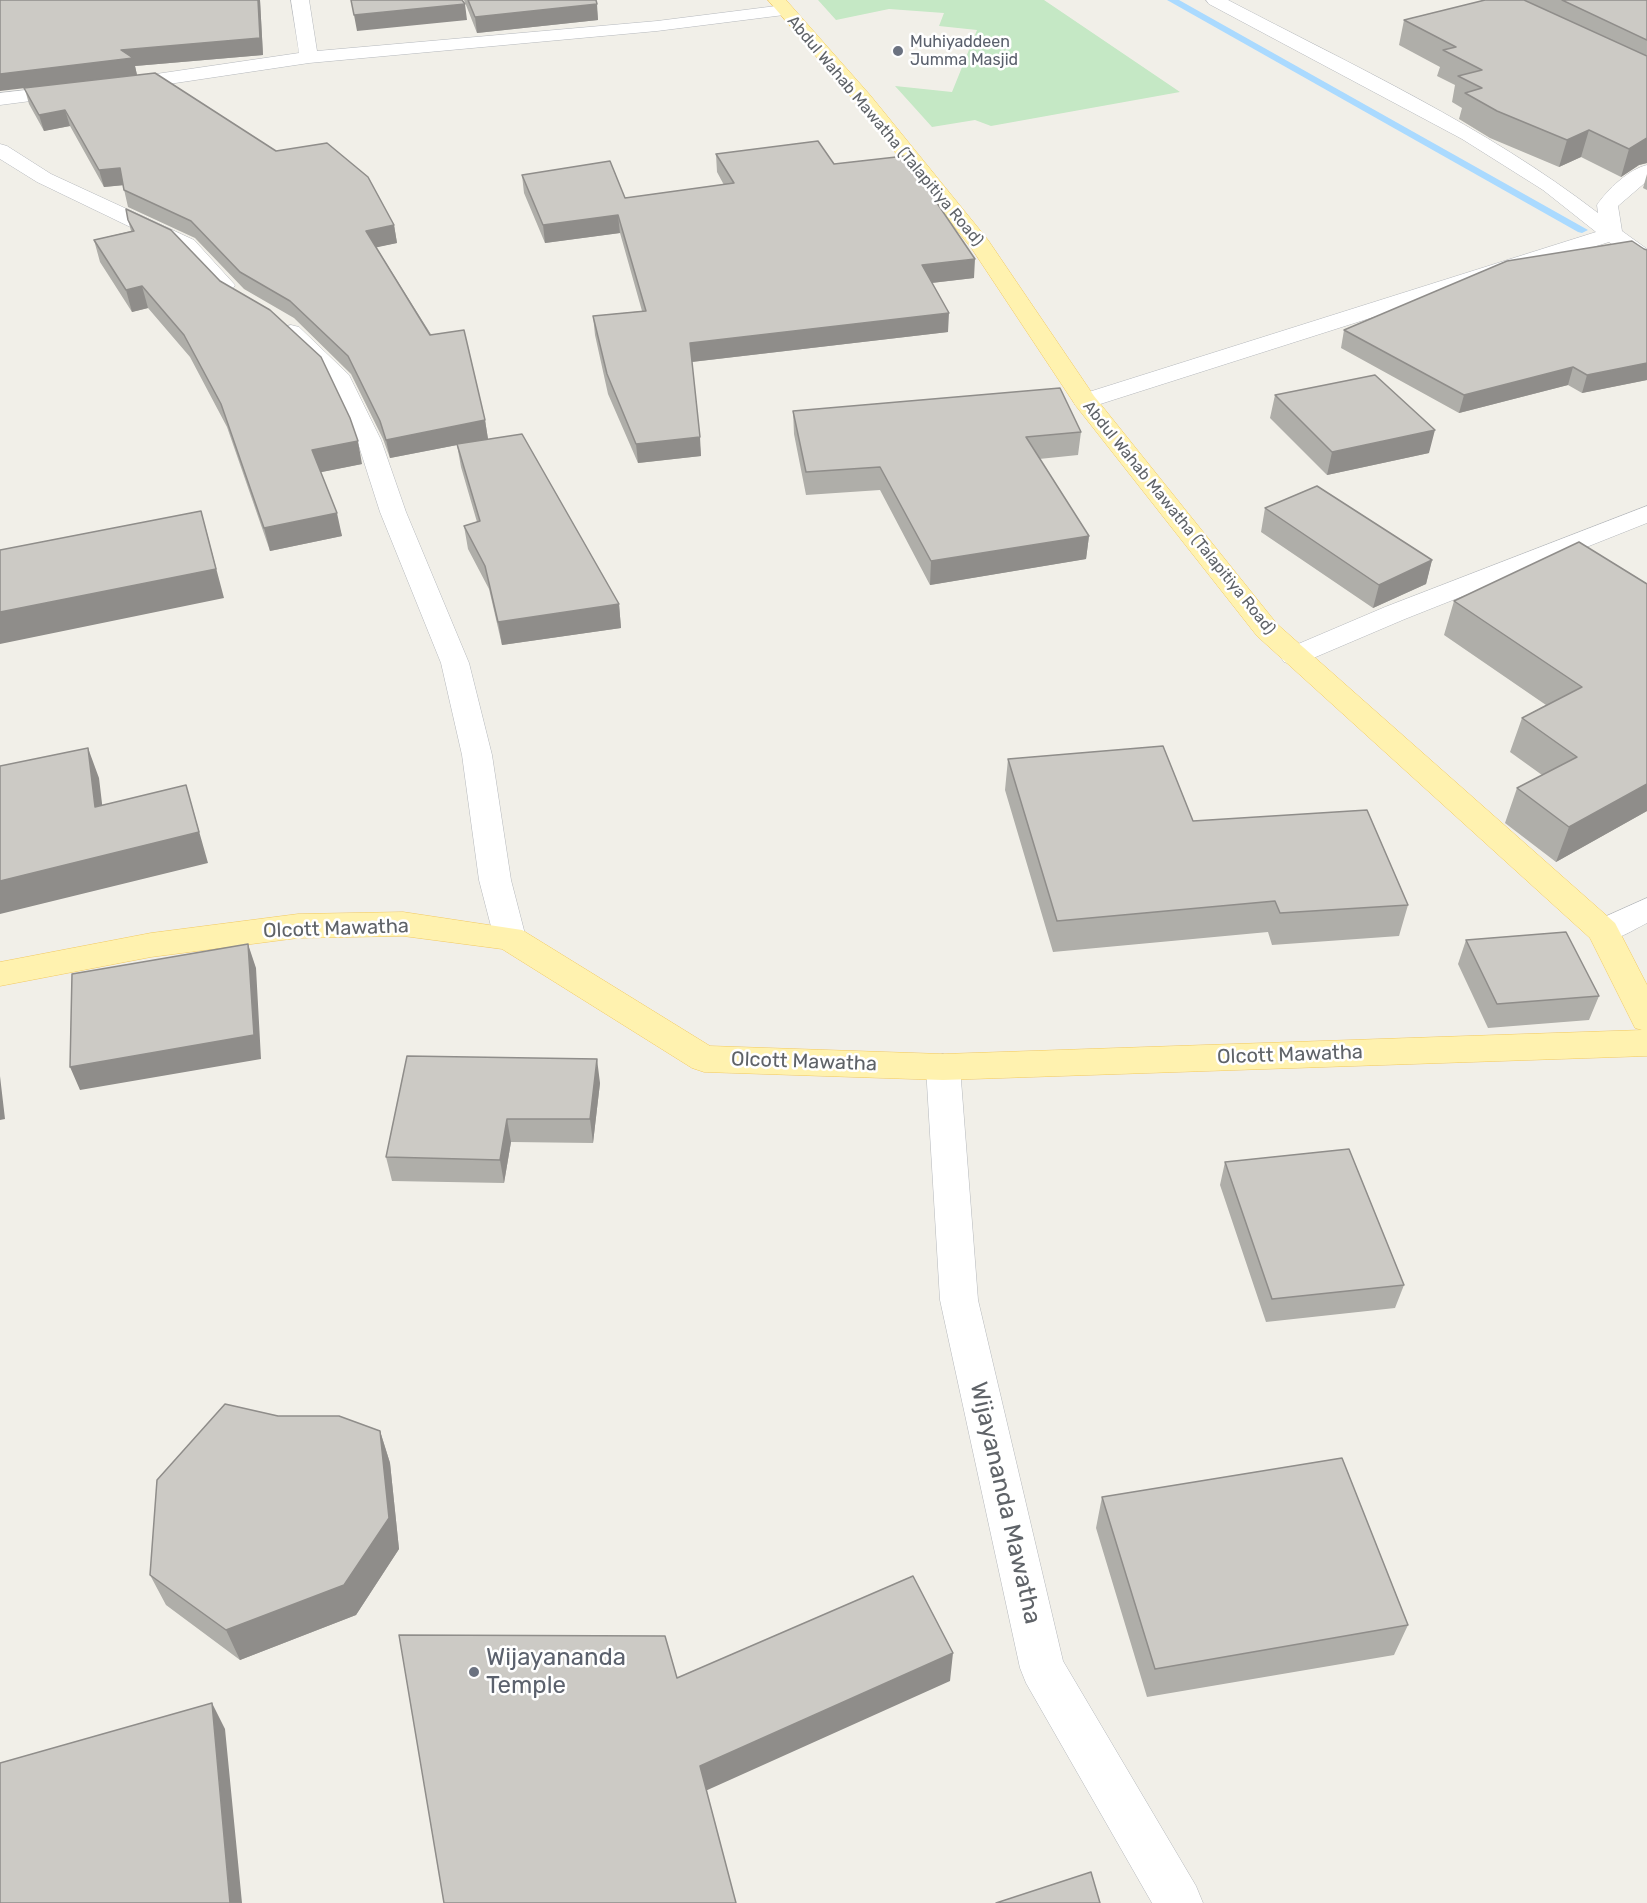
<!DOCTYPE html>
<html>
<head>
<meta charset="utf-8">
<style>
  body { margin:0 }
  canvas { display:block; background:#f1efe8 }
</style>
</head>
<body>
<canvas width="1647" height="1903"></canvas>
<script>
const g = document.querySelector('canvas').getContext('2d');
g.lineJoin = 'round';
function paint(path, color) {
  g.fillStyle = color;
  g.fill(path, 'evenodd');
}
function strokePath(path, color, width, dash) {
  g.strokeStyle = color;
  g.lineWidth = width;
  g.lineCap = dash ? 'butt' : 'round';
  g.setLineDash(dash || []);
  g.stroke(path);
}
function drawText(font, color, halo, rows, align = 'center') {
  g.font = font + ' Rubik,sans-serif';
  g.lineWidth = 5;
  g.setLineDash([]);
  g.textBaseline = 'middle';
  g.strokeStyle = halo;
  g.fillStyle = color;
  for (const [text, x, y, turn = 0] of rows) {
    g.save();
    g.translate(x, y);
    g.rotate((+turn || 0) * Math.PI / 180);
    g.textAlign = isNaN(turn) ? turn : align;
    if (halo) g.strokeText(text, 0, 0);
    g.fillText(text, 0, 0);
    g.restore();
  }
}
paint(new Path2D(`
  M818 0H1044L1180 92 991 126 975 120 932 127 895 86 952 92 977 30 939 26 944 13 889 9 836 20Z`), '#c5e8c5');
paint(new Path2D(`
  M1167 0H1179L1588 230 1582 233 1578 232Z`), '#aadaff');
const minor = new Path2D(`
  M291 0H309L317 51 657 21 784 5 790 6 793 10 790 14 784 15 657 31 309 63 122 91 115 89 113 85 115 81 122 79 299 53Z
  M1206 0H1228C1354 66 1485 126 1598 213L1597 205C1607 190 1629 169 1647 165V181L1618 206 1622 231 1647 249V266L1639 264 1609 242 1094 406 1085 408 1076 406 1073 401 1076 396 1596 232 1543 190 1462 139 1209 4Z
  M70 85 77 87 80 91 77 95 0 105V93Z
  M0 144 7 146 51 174 194 240 235 285 232 290 224 292 216 290 178 250 37 182 0 159Z
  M291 325 299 327 349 375 381 440 406 512 469 663 492 755 511 880 526 938 522 946 510 950 498 946 494 938 479 880 462 755 441 663 380 512 357 440 327 378 280 332 283 327Z
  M1647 506V523L1405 619 1304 662 1294 665 1284 662 1280 656 1284 650 1385 607Z
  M1647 898V923C1629 932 1612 945 1591 939L1587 931 1591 923Z
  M943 1054 955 1058 960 1067 978 1300 1063 1661 1196 1886 1203 1903H1152L1026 1683 1020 1668 940 1300 926 1067 931 1058Z`);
const primary = new Path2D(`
  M768 0H786L870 95 988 240 1094 396 1277 624 1615 923 1647 985V1056L943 1080 704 1072 692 1068 502 949 403 936 298 938 151 957 0 986V962L151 933 298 914 403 912 522 930 710 1046 943 1054 1642 1030 1635 1028 1590 938 1257 636 1076 406 972 249 856 103Z`);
strokePath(minor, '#b5b8bc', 1);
strokePath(primary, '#f2c960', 1);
paint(minor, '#fff');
paint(primary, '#fff2af');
paint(new Path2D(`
  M0 0H260L263 55 135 66 137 75 276 151 394 225 397 243 376 247 485 420 488 439 478 441 619 604 621 628 502 645 489 589 468 549 464 526 477 522 461 467 457 445 390 458 383 439 351 374 294 318 244 289 195 238 128 207 123 185 104 187 70 126 44 131 29 104Z
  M464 0H596L598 20 477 33Z
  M1485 0H1647V163L1639 165 1621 177 1581 157 1559 167 1490 138 1459 119 1462 108 1452 102 1455 85 1437 76 1440 67 1399 45 1404 20Z
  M716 154 834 164 974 278 932 283 948 332 692 362 701 456 638 463 608 394 595 335 593 316 642 311 620 233 545 243 524 193 522 175 625 198 724 185 717 172Z
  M1647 174V190L1643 188Z
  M128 220 362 464 321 472 342 536 270 551 227 427 190 357 148 308 132 312 100 262 94 240 131 231Z
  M1644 249 1647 250V380L1582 393 1568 385 1459 413 1341 348 1344 330Z
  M1275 395 1429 453 1327 475 1270 418Z
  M793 411 1081 432 1078 455 1039 459 1089 536 1086 559 930 585 880 490 806 495 794 434Z
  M1265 508 1432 560 1426 584 1373 608 1261 532Z
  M1647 584V811L1556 862 1505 823 1517 788 1542 775 1510 752 1522 718 1546 705 1444 635 1454 601Z
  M1008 759 1193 821 1408 905 1399 936 1272 945 1268 932 1053 952 1005 790Z
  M1466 940 1599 996 1589 1020 1488 1028 1458 964Z
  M600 1083 593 1143 511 1142 504 1183 392 1181 386 1157Z
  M1225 1162 1404 1285 1395 1308 1266 1322 1220 1185Z
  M278 1416 380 1431 390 1463 399 1549 356 1615 240 1660 166 1605 150 1575Z
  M1102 1497 1408 1625 1394 1655 1147 1697 1096 1528Z`), '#afaea9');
paint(new Path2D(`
  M258 0H260L263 55 135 66 137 75 0 91V74L121 50Z
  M465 4 467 20 357 31 354 15Z
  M597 4 598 20 477 33 475 17Z
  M65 110 70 126 44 131 39 115Z
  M1589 130 1581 157 1559 167 1567 140Z
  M1647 138V163L1639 165 1621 177 1629 149Z
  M120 168 125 185 104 187 99 170Z
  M618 215 620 233 545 243 543 225Z
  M394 225 397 243 369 249 366 231Z
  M975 259 974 278 922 284V265Z
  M142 286 148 308 132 312 126 290Z
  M949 313 948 332 691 362 690 343Z
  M1647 363V380L1582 393 1587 375Z
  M1573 367 1568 385 1459 413 1464 395Z
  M485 420 488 439 390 458 386 440Z
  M1435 430 1429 453 1327 475 1332 452Z
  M700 437 701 456 638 463 636 444Z
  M358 441 362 464 317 473 312 450Z
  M201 511 224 598 0 644V612Z
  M337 513 342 536 270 551 264 528Z
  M1089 536 1086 559 930 585 931 561Z
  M1432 560 1426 584 1373 608 1379 585Z
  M619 604 621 628 502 645 498 622Z
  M88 748 99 778 106 837 95 807Z
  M1647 784V811L1556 862 1569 827Z
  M186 785 208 863 0 914V881Z
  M248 944 256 968 261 1059 80 1090 70 1067Z
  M597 1059 600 1083 593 1143 590 1119Z
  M0 1076 5 1119 0 1120Z
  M507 1119 511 1142 504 1183 500 1160Z
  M380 1431 390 1463 399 1549 356 1615 240 1660 226 1630Z
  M953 1653 950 1681 703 1792 700 1766Z
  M212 1703 225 1729 242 1903H230Z`), '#8f8d8a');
const building = new Path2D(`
  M0 0H258L260 38 121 50 133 58 0 74Z
  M351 0H462L465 4 354 15Z
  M468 0H596L597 4 475 17Z
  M1485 0H1524L1647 56V138L1629 149 1589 130 1567 140 1497 111 1465 93 1482 88 1458 76 1482 70 1443 50 1456 47 1404 20Z
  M1562 0H1647V40Z
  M155 73 276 151 327 143 368 177 394 225 366 231 430 335 464 330 485 420 386 440 380 421 348 356 290 301 240 272 191 221 124 190 120 168 99 170 65 110 39 115 24 88Z
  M818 141 834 164 905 156 975 259 922 265 949 313 690 343 700 437 636 444 607 374 593 316 646 311 618 215 543 225 522 175 610 161 625 198 734 183 716 154Z
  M126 209 171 230 220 281 270 310 321 357 350 418 358 441 312 450 337 513 264 528 221 404 184 335 142 286 126 290 94 240 134 231 128 220Z
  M1632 241 1644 249 1647 250V363L1587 375 1573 367 1464 395 1344 330 1507 261Z
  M1375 375 1435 430 1332 452 1275 395Z
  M1060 388 1081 432 1026 437 1089 536 931 561 880 467 806 472 793 411Z
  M522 434 619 604 498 622 485 566 464 526 480 521 457 444Z
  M1317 486 1432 560 1379 585 1265 508Z
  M201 511 216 569 0 612V550Z
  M1579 542 1647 584V784L1569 827 1517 788 1577 757 1522 718 1582 687 1454 601Z
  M1163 746 1193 821 1367 810 1408 905 1280 913 1275 901 1057 921 1008 759Z
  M88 748 95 807 186 785 199 832 0 881V766Z
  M1566 932 1599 996 1497 1004 1466 940Z
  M248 944 254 1035 70 1067 72 974Z
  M407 1056 597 1059 590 1119H507L500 1160 386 1157Z
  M1349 1149 1404 1285 1272 1299 1225 1162Z
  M225 1404 278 1416H339L380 1431 389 1518 344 1585 226 1630 150 1575 157 1480Z
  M1342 1458 1408 1625 1155 1669 1102 1497Z
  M913 1576 953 1653 700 1766 736 1903H444L399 1635 665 1636 677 1678Z
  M212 1703 230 1903H0V1763Z
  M1091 1872 1100 1903H996Z`);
paint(building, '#cccac5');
strokePath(building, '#8f8d8a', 1.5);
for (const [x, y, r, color] of [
  [898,51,6,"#6b7280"],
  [474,1672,6,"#6b7280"]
]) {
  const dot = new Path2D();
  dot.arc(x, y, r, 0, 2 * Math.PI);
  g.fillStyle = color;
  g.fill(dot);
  strokePath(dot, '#fff', 2);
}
drawText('16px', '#5b616d', '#fff', [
  ["Muhiyaddeen",910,42],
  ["Jumma Masjid",910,60]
], 'left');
drawText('16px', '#5f6368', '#fff', [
  ["Abdul Wahab Mawatha (Talapitiya Road)",885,131,50],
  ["Abdul Wahab Mawatha (Talapitiya Road)",1179,518,51]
]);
drawText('20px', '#5f6368', '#fff', [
  ["Olcott Mawatha",336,929,-2],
  ["Olcott Mawatha",1290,1055,-2],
  ["Olcott Mawatha",804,1062,2]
]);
drawText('24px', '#5f6368', '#fff', [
  ["Wijayananda Mawatha",1005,1503,77]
]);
drawText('24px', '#5b616d', '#fff', [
  ["Wijayananda",486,1658],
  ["Temple",486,1686]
], 'left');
</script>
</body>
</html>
